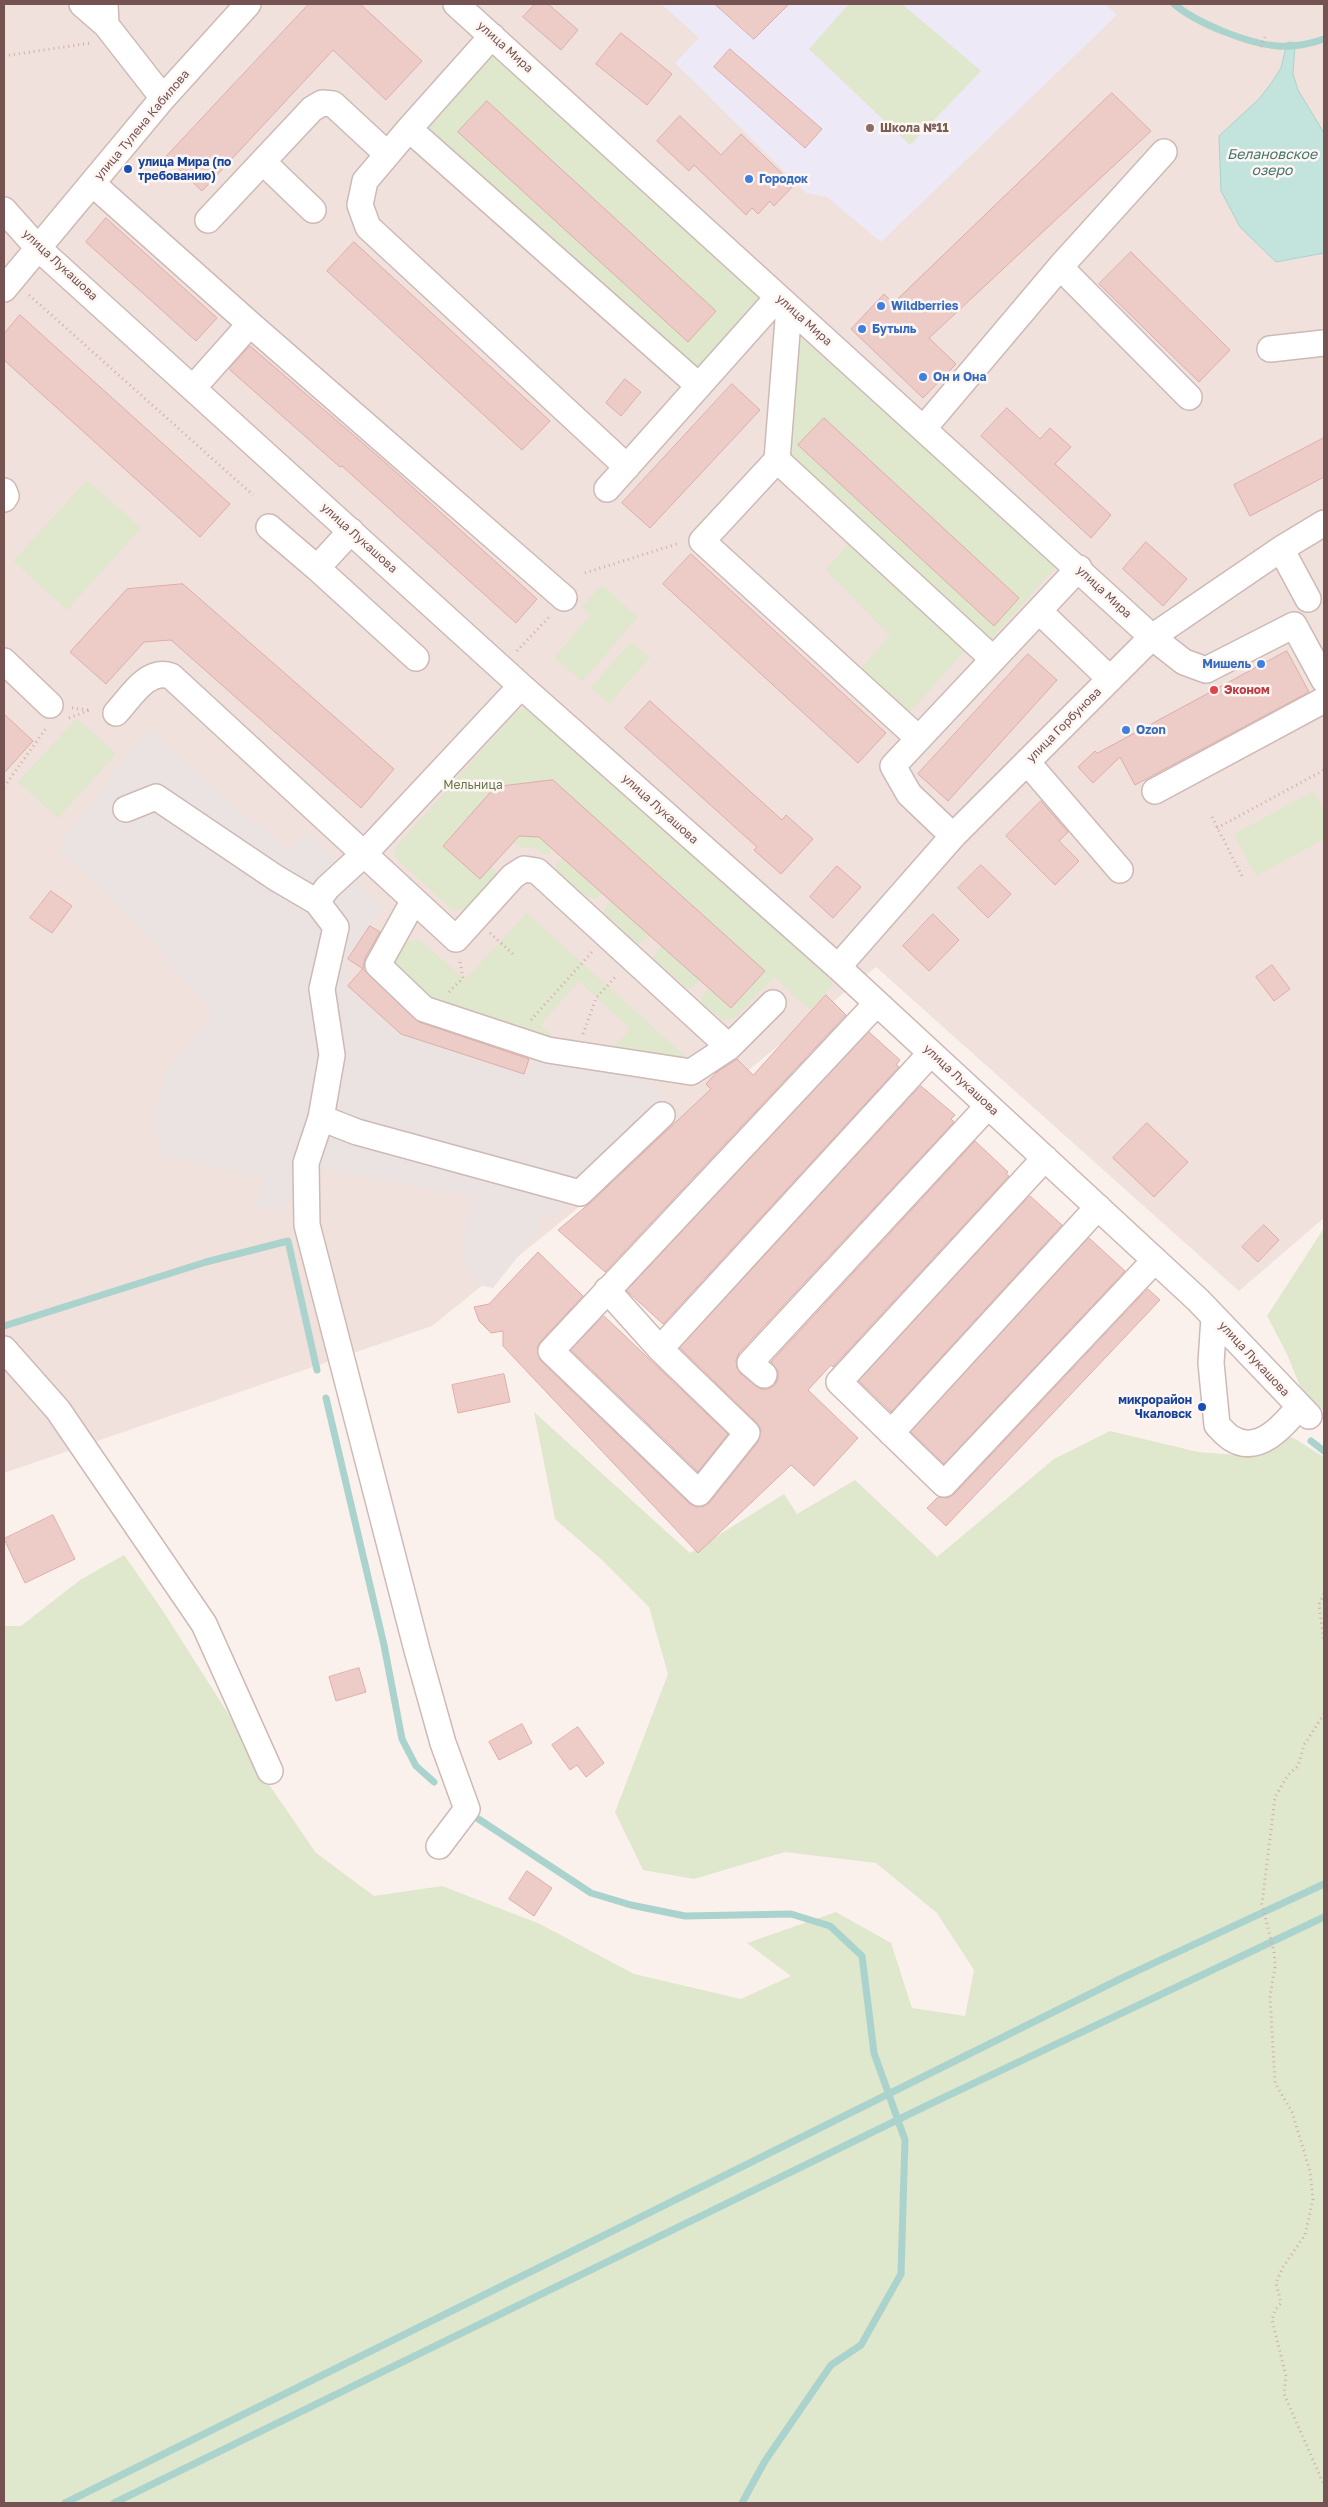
<!DOCTYPE html>
<html>
<head>
<meta charset="utf-8">
<style>
  body { margin:0 }
  #map { position:relative; width:1328px; height:2507px; overflow:hidden; background:#fbf1ec; font-family:"Golos Text",sans-serif }
  canvas { display:block }
  .frame { position:absolute; inset:0; border:5px solid #745352; pointer-events:none }
</style>
</head>
<body>
<div id="map">
<canvas width="1328" height="2507"></canvas>
<div class="frame"></div>
</div>
<script>
const g = document.querySelector('canvas').getContext('2d');
g.lineJoin = 'round';
function paint(path, color) {
  g.fillStyle = color;
  g.fill(path, 'evenodd');
}
function strokePath(path, color, width, dash) {
  g.strokeStyle = color;
  g.lineWidth = width;
  g.lineCap = dash ? 'butt' : 'round';
  g.setLineDash(dash || []);
  g.stroke(path);
}
function drawText(font, color, halo, rows, align = 'center') {
  g.font = font + ' "Golos Text",sans-serif';
  g.lineWidth = 5;
  g.setLineDash([]);
  g.textBaseline = 'middle';
  g.strokeStyle = halo;
  g.fillStyle = color;
  for (const [text, x, y, turn = 0] of rows) {
    g.save();
    g.translate(x, y);
    g.rotate((+turn || 0) * Math.PI / 180);
    g.textAlign = isNaN(turn) ? turn : align;
    if (halo) g.strokeText(text, 0, 0);
    g.fillText(text, 0, 0);
    g.restore();
  }
}
paint(new Path2D(`
  M4 4H1324V1218L1239 1291 876 967 432 1326 4 1473Z`), '#f1e1dc');
paint(new Path2D(`
  M147 729 288 852 307 832 383 908 348 959V986L401 1033 524 1074 538 1058 633 1069 647 1079 664 1101 623 1144 564 1189 560 1216 543 1213 539 1230 493 1288 477 1285 462 1261 463 1232 473 1197 312 1167 282 1211 252 1208 263 1178 162 1154 153 1122 165 1075 213 1011 109 896 56 850Z`), '#ebe3e1');
paint(new Path2D(`
  M661 4H1105L1117 15 881 242 827 197 806 193 675 63 699 38Z`), '#ede9f7');
paint(new Path2D(`
  M849 4H902L981 71 910 145 809 49Z
  M492 50 755 292 761 307 705 369 694 371 424 125ZM487 102 716 311 688 342 459 132Z
  M807 336 1057 566 990 640 788 455 795 338ZM824 418 1019 598 994 625 799 445Z
  M87 480 141 528 67 610 13 561Z
  M848 544 969 646 907 715 856 674 890 635 826 570Z
  M602 585 638 617 582 681 554 658 590 615 582 607Z
  M631 642 650 657 609 704 591 687Z
  M526 708 537 710 828 972 833 985 810 1010 774 977 735 1018 724 1021 701 1002V997L709 988 700 980 692 988H687L653 958 661 946 651 936 638 945 604 913V909L611 901 602 893 596 899 587 897 556 870 557 863 562 858 552 848 548 854 543 855 535 847 522 848 512 843 491 867 498 874 466 909 453 911 394 856 395 848 517 711Z
  M77 718 116 754 58 818 18 782Z
  M1314 791 1324 810V839L1256 876 1234 834Z
  M527 913 689 1060 609 1053 630 1029 579 981 540 1025 561 1043 430 1004 393 965 402 946 410 940H420L465 980Z
  M1324 1228V1411L1304 1396 1287 1354 1267 1316Z
  M534 1412 690 1553 784 1494 797 1514 855 1480 937 1557 1054 1459 1110 1431 1198 1452 1250 1456 1292 1437 1324 1457V2503H4V1626H21L80 1580 124 1555 163 1611 229 1715 270 1786 316 1853 374 1896 442 1886 540 1924 634 1974 741 1999 791 1976 747 1943 836 1912 891 1943 912 2008 965 2016 974 1970 937 1913 876 1863 785 1852 694 1879 643 1870 615 1812 668 1674 649 1607 601 1559 555 1519Z`), '#dfe7cc');
const water = new Path2D(`
  M1291 42 1295 43 1293 74 1298 90 1324 133V253L1276 262 1240 227 1221 191 1219 136 1259 99 1272 82 1281 68 1287 43Z`);
paint(water, '#c3e3dd');
strokePath(water, '#aad3cd', 1);
strokePath(new Path2D(`
  M1174 4C1196 23 1249 44 1278 46 1293 47 1310 44 1324 39
  M4 1326 206 1262 288 1241 317 1370
  M326 1398 384 1645 402 1739 416 1766 434 1782
  M1311 1441 1324 1451
  M477 1818 591 1893 631 1905 685 1916 791 1914 830 1926 862 1956 874 2053 905 2140 901 2274 861 2345 831 2365 765 2461 742 2503
  M65 2503 1124 1977 1324 1884
  M114 2503 926 2106 1324 1917`), '#aad3cd', 7);
const building = new Path2D(`
  M309 4H360L422 61 386 100 333 50 202 191 166 157Z
  M535 4H548L578 30 561 50 523 17Z
  M715 4H789L754 39Z
  M621 33 672 74 647 105 596 64Z
  M730 49 822 129 805 148 714 67Z
  M1112 93 1151 131 929 338 956 364 923 398 851 329 884 294 893 303Z
  M487 101 716 311 688 342 458 132Z
  M680 116 721 155 741 134 794 185 774 206 770 201 758 214 752 208 746 215 694 165 689 171 657 141Z
  M106 218 217 318 196 341 86 242Z
  M354 242 550 421 522 450 327 271Z
  M1131 252 1230 350 1199 382 1099 284Z
  M20 315 230 504 200 537 4 360V334Z
  M250 346 387 464 537 599 516 623 342 466 340 467 229 369Z
  M625 379 641 392 621 416 606 403Z
  M732 384 760 410 650 528 622 503Z
  M1007 408 1040 439 1050 428 1071 447 1055 464 1111 515 1091 538 981 436Z
  M824 418 1019 598 994 626 798 445Z
  M1324 438V477L1250 516 1234 485Z
  M1146 542 1187 579 1163 606 1123 569Z
  M691 554 886 733 858 763 663 584Z
  M183 584 394 769 361 808 171 640 144 642 106 684 70 652 127 589Z
  M1287 651 1309 692 1135 785 1120 757 1093 783 1078 767 1095 751 1097 753Z
  M1028 654 1057 680 948 801 918 774Z
  M650 701 782 820 786 815 813 839 781 874 754 850 757 847 625 728Z
  M4 714 33 741 4 773Z
  M553 780 765 971 731 1008 539 837 519 836 480 879 443 846 495 787Z
  M1041 801 1068 832 1059 841 1079 861 1055 885 1006 836Z
  M981 865 1011 894 988 918 958 888Z
  M837 866 861 887 833 918 810 897Z
  M51 891 72 906 52 933 30 918Z
  M933 914 959 940 929 971 903 946Z
  M370 926 380 932 365 958 363 969 348 959Z
  M1272 965 1290 989 1274 1001 1256 977Z
  M363 969 419 1022 529 1059 524 1074 401 1034 348 986Z
  M826 995 846 1015 605 1272 558 1230 590 1203 711 1089 706 1084 717 1072 737 1059 753 1075Z
  M869 1032 900 1060 896 1065 899 1067 663 1324 627 1291Z
  M921 1086 955 1115 951 1119 954 1122 739 1353 736 1360 737 1368 741 1374 761 1389H768L775 1385 778 1378V1371L771 1362 975 1141 1008 1172 1006 1174 1009 1176 833 1367 831 1365 808 1390 858 1438 814 1486 791 1465 698 1553 503 1346V1331L491 1333 479 1321 474 1307 489 1304 538 1252 583 1296 540 1342 537 1348 541 1361 689 1503 696 1507 704 1506 710 1502 758 1442 761 1429 757 1423 680 1348Z
  M1147 1123 1188 1162 1154 1197 1113 1158Z
  M1030 1196 1062 1225 891 1412 859 1381Z
  M1264 1225 1279 1240 1258 1262 1242 1247Z
  M1089 1238 1125 1271 944 1464 911 1432Z
  M1148 1289 1160 1300 946 1526 927 1508 938 1497 948 1498 954 1494Z
  M604 1316 728 1434 698 1472 571 1350Z
  M504 1374 510 1402 458 1413 452 1385Z
  M53 1515 75 1559 25 1583 4 1539Z
  M359 1668 366 1692 336 1701 329 1677Z
  M522 1724 532 1743 499 1760 489 1742Z
  M578 1727 604 1763 586 1777 577 1765 570 1770 552 1745Z
  M527 1871 552 1888 534 1916 509 1899Z`);
paint(building, '#edcbc7');
strokePath(building, '#deadaa', 1);
const minor = new Path2D(`
  M82 4 106 25
  M105 4 106 25 163 98
  M456 4 1152 637 1184 662 1206 670 1294 625 1324 680
  M492 36 409 129 699 386
  M409 129 365 181 360 205 368 227 627 467
  M263 162 313 210
  M93 184 250 324 564 598
  M4 210 38 248 521 686 838 967 1198 1300 1309 1416
  M208 220 312 109 322 103 333 104 387 154
  M1060 267 1189 397
  M4 289 163 98 248 4
  M789 307 777 460 993 659
  M1270 349 1324 343
  M193 388 250 324
  M924 428 1060 267 1164 152
  M777 460 702 541 918 738
  M607 489 778 297
  M4 491 6 496 4 499
  M269 527 317 568
  M351 531 317 568 416 658
  M1281 549 1308 599
  M1039 611 1110 679
  M4 661 50 705
  M521 686 364 854 456 939 513 876 524 869 537 871 729 1047 773 1003
  M116 713C131 697 147 668 171 676L364 854 327 888 317 902
  M1027 762 1120 870
  M1155 791 1324 700
  M126 809 156 797 276 878 317 902 336 927 322 989 332 1055 321 1118 306 1163 307 1225 417 1650 443 1743 467 1809 439 1846
  M953 836 909 794 893 766 1079 568
  M414 900 378 965 424 1009 430 1011 548 1050 691 1072 729 1047
  M838 967 953 836 1152 637 1281 549 1324 523
  M321 1118 357 1132 580 1193 662 1115
  M1045 1158 839 1382 944 1484 1155 1260
  M607 1290 660 1349 747 1433 699 1493 551 1351 877 1003
  M1214 1317 1211 1363 1217 1425C1221 1429 1226 1435 1231 1438 1258 1456 1284 1425 1299 1407
  M4 1349 58 1410 204 1624 270 1771
  M660 1349 931 1053
  M764 1375 750 1363 988 1106
  M891 1433 1098 1207`);
strokePath(minor, '#ceb9b6', 28);
strokePath(new Path2D(`
  M1261 47 1265 37
  M4 56 91 43
  M29 295 253 495
  M585 573 680 543
  M517 651 550 616
  M72 708 88 710
  M69 718 90 710
  M4 787 47 727
  M1212 817 1243 878
  M1217 828 1324 770
  M490 933 514 955
  M449 992 463 978 460 962
  M531 1020 592 952
  M583 1034 596 998 617 975
  M1324 1594 1319 1604 1324 1643
  M1324 1714 1304 1745 1298 1766 1288 1775 1275 1797 1262 1904 1274 1952 1275 1967 1270 1996 1275 2083 1292 2112 1310 2171 1313 2199 1305 2235 1283 2267 1276 2283 1281 2303 1275 2310 1272 2320 1286 2376 1284 2394 1324 2485`), '#d2adaa', 3, [1, 4]);
strokePath(minor, '#fff', 25);
for (const [x, y, r, color] of [
  [870,128,5,"#8d6e63"],
  [128,169,5,"#1a4fb4"],
  [749,179,5,"#3f7fe0"],
  [881,306,5,"#3f7fe0"],
  [862,329,5,"#3f7fe0"],
  [923,377,5,"#3f7fe0"],
  [1261,664,5,"#3f7fe0"],
  [1214,690,5,"#e0444e"],
  [1126,730,5,"#3f7fe0"],
  [1202,1407,5,"#1a4fb4"]
]) {
  const dot = new Path2D();
  dot.arc(x, y, r, 0, 2 * Math.PI);
  g.fillStyle = color;
  g.fill(dot);
  strokePath(dot, '#fdf6f3', 2);
}
drawText('12px', '#745352', '#fdf6f3', [
  ["улица Мира",505,47,42],
  ["улица Тулена Кабилова",142,125,-50],
  ["улица Лукашова",60,265,43],
  ["улица Мира",804,320,42],
  ["улица Лукашова",359,538,42],
  ["улица Мира",1104,592,43],
  ["улица Горбунова",1064,725,-45],
  ["улица Лукашова",660,809,42],
  ["улица Лукашова",961,1080,43],
  ["улица Лукашова",1254,1359,47]
]);
drawText('bold 12px', '#785e54', '#fdf6f3', [
  ["Школа №11",880,128]
], 'left');
drawText('bold 12px', '#164399', '#fdf6f3', [
  ["улица Мира (по",138,162],
  ["требованию)",138,176],
  ["микрорайон",1192,1400,"right"],
  ["Чкаловск",1192,1414,"right"]
], 'left');
drawText('bold 12px', '#366cbe', '#fdf6f3', [
  ["Городок",759,179],
  ["Wildberries",891,306],
  ["Бутыль",872,329],
  ["Он и Она",933,377],
  ["Мишель",1251,664,"right"],
  ["Ozon",1136,730]
], 'left');
drawText('bold 12px', '#be3a42', '#fdf6f3', [
  ["Эконом",1224,690]
], 'left');
drawText('12px', '#66784b', '#fdf6f3', [
  ["Мельница",473,785]
]);
drawText('italic 14px', '#467670', '#fdf6f3', [
  ["Белановское",1272,155],
  ["озеро",1272,171]
]);
</script>
</body>
</html>
